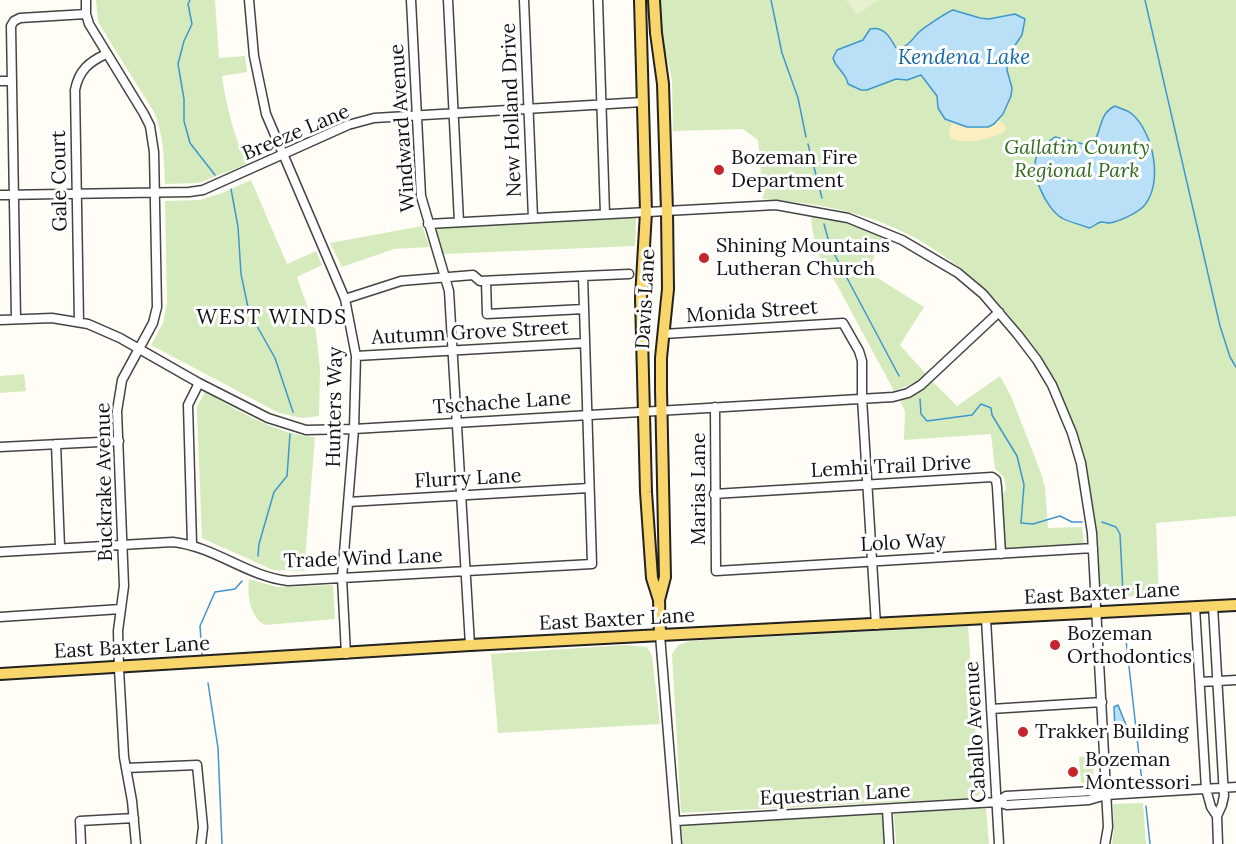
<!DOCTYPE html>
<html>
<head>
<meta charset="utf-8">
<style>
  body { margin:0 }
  canvas { display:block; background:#fffdf5 }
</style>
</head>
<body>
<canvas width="1236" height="844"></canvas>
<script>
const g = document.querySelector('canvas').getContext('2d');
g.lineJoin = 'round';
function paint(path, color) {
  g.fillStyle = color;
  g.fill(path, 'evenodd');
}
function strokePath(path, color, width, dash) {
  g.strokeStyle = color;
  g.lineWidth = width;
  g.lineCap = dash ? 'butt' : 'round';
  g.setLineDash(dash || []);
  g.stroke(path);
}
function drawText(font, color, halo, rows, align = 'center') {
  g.font = font + ' Lora,serif';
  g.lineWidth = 6;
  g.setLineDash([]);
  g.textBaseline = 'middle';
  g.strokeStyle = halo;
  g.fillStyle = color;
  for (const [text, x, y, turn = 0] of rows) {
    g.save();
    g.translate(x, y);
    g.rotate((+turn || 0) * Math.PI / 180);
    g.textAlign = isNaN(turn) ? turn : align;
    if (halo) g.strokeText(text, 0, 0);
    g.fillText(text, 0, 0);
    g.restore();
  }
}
paint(new Path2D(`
  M96 0H215L219 58 245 56 247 72 222 76C226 106 234 136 247 164L198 183 165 184C164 159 164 136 154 112L101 27 98 21Z
  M660 0H1236V516L1156 523 1159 595 1100 598C1096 549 1094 497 1081 449 1051 345 971 251 866 217 832 206 798 202 763 199L758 140 743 129 673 131 672 80 661 34Z
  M251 180 287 264 316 251 322 265 297 277 316 332 320 369 319 416 302 418 279 413 151 345 163 323 167 303 165 201 200 200 222 193Z
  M811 215 835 219 883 235 868 272 924 307 900 345 926 374 917 382 894 391 836 283C820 263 812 241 811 215Z
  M636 218 635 246 443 254 435 228Z
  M422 226 430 247 394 249 342 267 330 243Z
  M24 374 26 391 0 393V376Z
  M1000 376 1011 396 1041 473 1045 487 1048 528 1082 527 1084 545 1003 551 1001 498 1006 489 1004 477 995 469 991 434 904 440 905 411 899 399 921 391 932 381 957 406Z
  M205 392C240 411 274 434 315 437L304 571 273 570 202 538 197 413V407Z
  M249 579 277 587 333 585 335 619 265 625C250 617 247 595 249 579Z
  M968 626 980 794 974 798 681 813 672 654 678 645 691 641Z
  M626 645 647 647 652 656 660 724 498 733 491 654Z
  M1092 756 1094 782 1081 783 1079 757Z
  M1143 803 1146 844H1112L1114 830 1113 804Z
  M971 807 986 809 989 844H896L894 814Z
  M884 812 886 844H683L681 824Z`), '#d5ebbd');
paint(new Path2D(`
  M999 120 1006 126 1005 131C991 140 967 144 951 139 948 132 950 129 952 123 968 129 986 131 999 120Z`), '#fbeec1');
paint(new Path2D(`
  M846 0H878L857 15Z`), '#e6f2cf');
const water = new Path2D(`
  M953 10 980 18 989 19 1015 14 1025 19 1022 35 1007 57V70L1012 88 1011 96 1003 114 994 124 988 127H967L945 119 938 108 937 96 921 75 907 80 896 79 867 90H861L848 84C846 72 836 69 833 58L837 50 863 40 870 29C884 26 890 37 896 48H901C910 45 913 38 919 32 925 27 947 12 953 10Z
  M1115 106C1121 109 1127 110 1132 114 1154 133 1164 185 1143 207 1135 214 1120 221 1110 223 1107 223 1104 222 1101 222 1096 223 1094 227 1089 228 1080 224 1068 222 1062 218 1046 209 1028 171 1038 153 1041 147 1049 141 1055 137L1083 144 1095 140C1102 127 1100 113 1115 106Z
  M1118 705 1126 725 1131 730 1129 733 1115 732 1114 707Z`);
paint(water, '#b9e0f7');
strokePath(water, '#3f96cf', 1.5);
strokePath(new Path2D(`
  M190 0 188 4 192 24 184 41 178 64 184 99V121L190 143 215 175
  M771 0 782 53 798 98 806 137
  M1145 0 1220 326 1230 357 1236 367
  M808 144 822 198
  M231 189 238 227 241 274 249 312 275 358 293 412
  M824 224 830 246 899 376
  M920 399 921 414 927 421 972 415 981 404 991 408 992 415 1017 456 1024 485 1021 523 1033 524 1060 516 1072 522H1082
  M1102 522 1116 527 1120 534 1123 593
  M258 556 259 544 274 492 287 476 290 434
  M1125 631 1142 782
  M202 655 200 626 215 592 235 589 242 581
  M208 683 218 748 222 844
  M1146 806 1150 844`), '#3f96cf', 1.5);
const minor = new Path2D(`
  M86 0V14L89 24 144 114 150 126 154 152 157 307 153 323 122 380 117 411 124 586 118 631 119 669 124 757 132 801 136 844
  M249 0 254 56 266 114 345 299 356 356 354 429 342 578 346 654
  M411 0 421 196 449 291 470 645
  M448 0 459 222
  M524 0 533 218
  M598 0 605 214
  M0 81H10
  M0 195 189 192 203 190 348 125 374 118 643 102
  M428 224 776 205 848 218 902 240 958 273 983 294 1018 335 1037 360 1052 385 1072 433 1081 463 1092 533 1108 827 1105 844
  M583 276 629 274
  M486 281 487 314 584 309
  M16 319 11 26 14 21 20 18 86 14
  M0 320 52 318 88 324 120 338 199 383 268 418 306 430 354 429 893 397 908 393 921 385 999 312
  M79 322 75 90C79 70 89 62 106 54
  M663 334 843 323 859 351 862 361V398L876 625
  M356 356 585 343
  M715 407 716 571 1093 548
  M56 444 60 548
  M0 447 119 441
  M714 494 992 477 996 480 997 487 1001 554
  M348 502 589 488
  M192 544 188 405 199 383
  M0 552 173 542C216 547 246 576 288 581L592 564 583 276 480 281 473 275 401 281 345 299
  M1213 606 1224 796 1222 805 1217 816 1218 844
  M1195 607 1206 789 1211 807 1217 816
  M0 617 121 609
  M986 619 999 844
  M660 635 677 844
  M1200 682 1236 680
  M991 709 1102 702
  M126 768 197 765 203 827 201 844
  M997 802 1006 796 1092 791 1106 795
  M887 809 889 844
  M676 821 997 802 1007 805 1089 800 1106 795 1236 787
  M81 844 80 821 134 818`);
const major = new Path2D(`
  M640 0 646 212 641 298 646 492 652 578 659 600 660 635
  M654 0 656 33 663 84 667 211 668 289 661 358V389L665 577 659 600
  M0 674 470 645 1236 605`);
strokePath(minor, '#444', 11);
strokePath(major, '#222', 14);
strokePath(minor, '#fff', 8);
strokePath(major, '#f9d66b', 10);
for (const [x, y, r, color] of [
  [719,170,6,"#c4262e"],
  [704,258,6,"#c4262e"],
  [1055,645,6,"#c4262e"],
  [1023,732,6,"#c4262e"],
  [1073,772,6,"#c4262e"]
]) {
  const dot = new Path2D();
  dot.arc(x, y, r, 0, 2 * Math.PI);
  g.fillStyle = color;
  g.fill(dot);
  strokePath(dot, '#fff', 2);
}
drawText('20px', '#111', '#fff', [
  ["New Holland Drive",512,110,-92],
  ["Windward Avenue",403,128,-94],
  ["Breeze Lane",296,133,-23],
  ["Gale Court",60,181,-91],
  ["Davis Lane",646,299,-87],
  ["Monida Street",752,312,-4],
  ["Autumn Grove Street",470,333,-3],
  ["Tschache Lane",502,403,-4],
  ["Hunters Way",335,407,-89],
  ["Lemhi Trail Drive",891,467,-3],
  ["Flurry Lane",468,479,-3],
  ["Buckrake Avenue",105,482,-91],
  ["Marias Lane",699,489,-90],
  ["Lolo Way",903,543,-3],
  ["Trade Wind Lane",363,559,-2],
  ["East Baxter Lane",1102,594,-3],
  ["East Baxter Lane",617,620,-3],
  ["East Baxter Lane",132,648,-3],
  ["Caballo Avenue",976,732,-93],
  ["Equestrian Lane",835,795,-3]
]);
drawText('italic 20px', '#2f6b1f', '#fff', [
  ["Gallatin County",1077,148],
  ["Regional Park",1077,171]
]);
drawText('20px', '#111', '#fff', [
  ["Bozeman Fire",731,158],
  ["Department",731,181],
  ["Shining Mountains",716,246],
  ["Lutheran Church",716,269],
  ["Bozeman",1067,634],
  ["Orthodontics",1067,657],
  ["Trakker Building",1035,732],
  ["Bozeman",1085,760],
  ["Montessori",1085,783]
], 'left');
drawText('italic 21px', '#1768a6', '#fff', [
  ["Kendena Lake",964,58]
]);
g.letterSpacing = '1.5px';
drawText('21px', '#111', '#fff', [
  ["WEST WINDS",272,318]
]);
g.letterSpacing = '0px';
</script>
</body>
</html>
